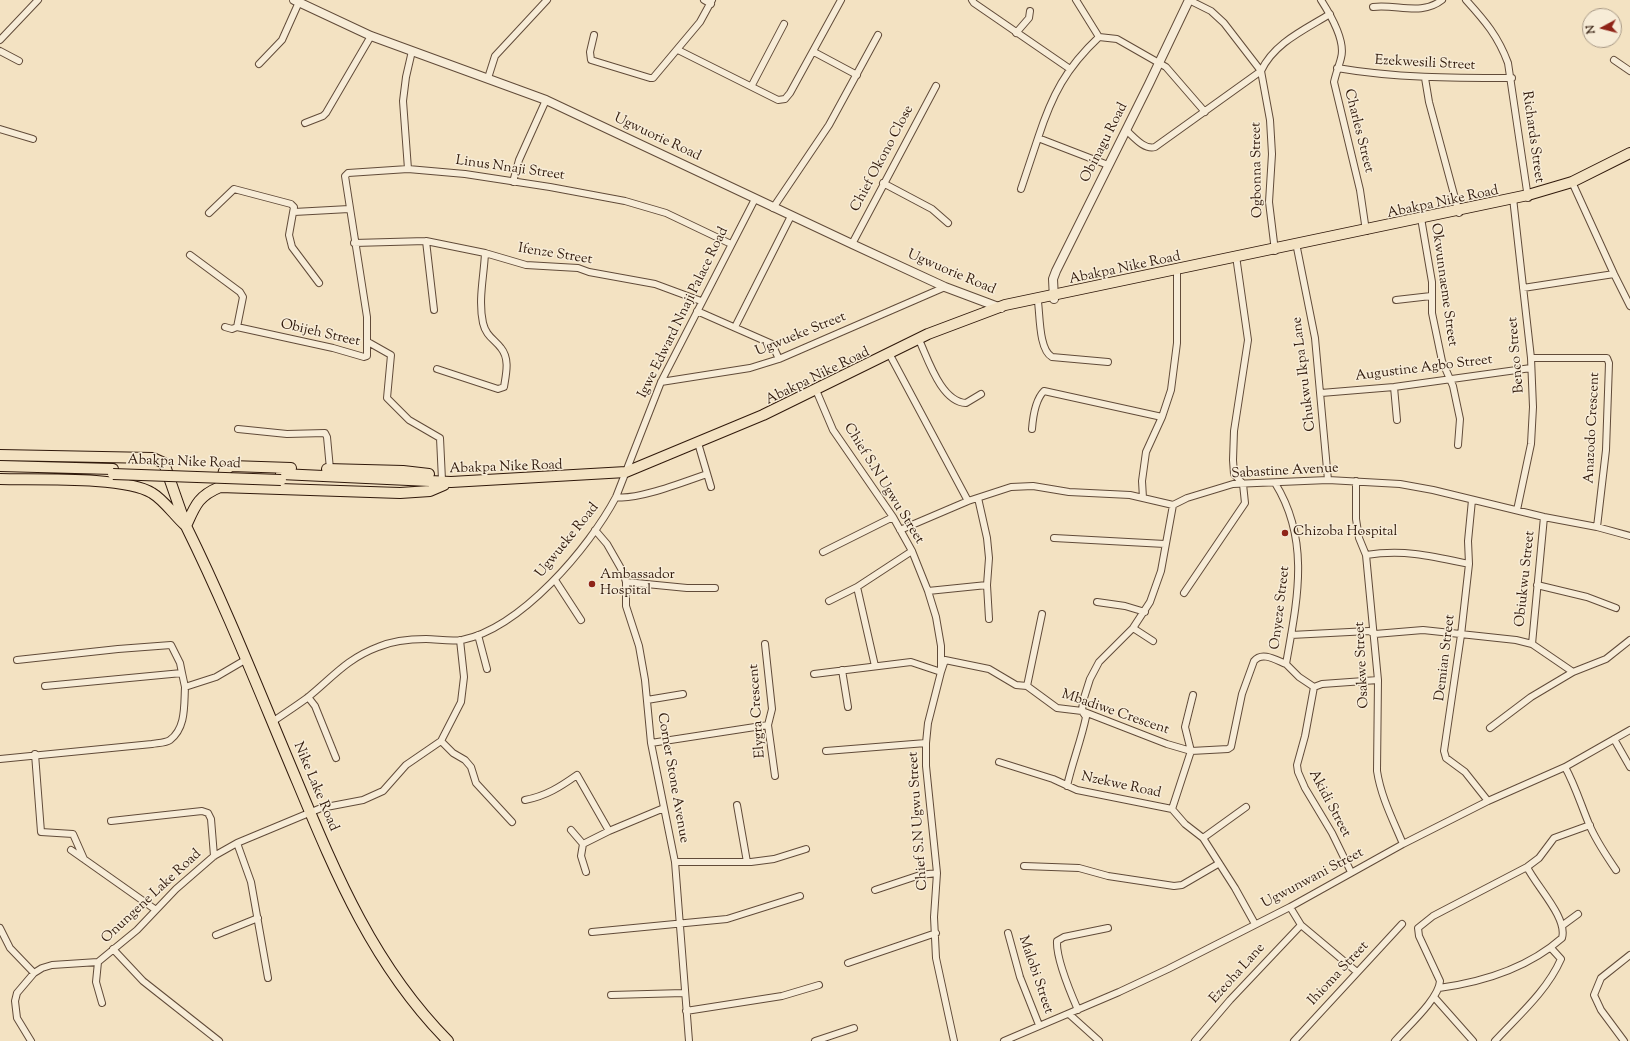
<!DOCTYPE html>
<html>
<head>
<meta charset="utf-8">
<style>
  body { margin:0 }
  #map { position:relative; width:1630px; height:1041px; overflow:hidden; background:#f3e2c2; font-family:"Sorts Mill Goudy",serif }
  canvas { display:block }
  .north { position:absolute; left:1582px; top:8px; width:40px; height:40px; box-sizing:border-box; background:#f7ecd7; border:1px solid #a79885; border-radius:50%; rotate:263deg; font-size:11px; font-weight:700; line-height:16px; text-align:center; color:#30190b }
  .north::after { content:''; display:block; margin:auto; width:14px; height:18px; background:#8f2418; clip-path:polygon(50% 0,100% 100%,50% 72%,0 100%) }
</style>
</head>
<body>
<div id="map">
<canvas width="1630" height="1041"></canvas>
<div class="north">N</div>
</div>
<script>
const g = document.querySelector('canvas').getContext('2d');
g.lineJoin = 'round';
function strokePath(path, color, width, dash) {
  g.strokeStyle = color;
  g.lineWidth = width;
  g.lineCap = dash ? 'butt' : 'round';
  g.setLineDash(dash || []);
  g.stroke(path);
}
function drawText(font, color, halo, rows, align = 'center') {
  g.font = font + ' "Sorts Mill Goudy",serif';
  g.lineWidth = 3;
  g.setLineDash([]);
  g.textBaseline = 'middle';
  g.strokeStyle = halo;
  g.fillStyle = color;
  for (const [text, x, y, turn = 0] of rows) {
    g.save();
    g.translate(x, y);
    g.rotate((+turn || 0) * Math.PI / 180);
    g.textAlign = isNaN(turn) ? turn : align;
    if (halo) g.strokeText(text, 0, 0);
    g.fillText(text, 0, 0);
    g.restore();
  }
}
const minor = new Path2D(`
  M704 0 711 4
  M972 0 974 3 1070 69
  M1076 0 1099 37
  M1189 0 1211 11 1224 23 1261 71 1270 120 1272 154 1269 202 1275 251
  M1321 0C1330 14 1346 41 1341 58 1339 66 1336 73 1334 82L1360 190 1366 231
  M1466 0C1485 21 1498 36 1508 63L1528 198
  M1373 7C1397 4 1422 16 1442 0
  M1016 33 1029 18 1030 11
  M594 35 590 52 591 60 650 78H653L700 22 712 0
  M0 40 38 0
  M678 50 778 100 785 99 790 93 841 0
  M0 51 19 61
  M814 52 857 75
  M1614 60 1630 71
  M259 64 282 40 299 2
  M1337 68C1395 78 1453 78 1512 78
  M488 78 495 56 547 0
  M1425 78 1429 102 1459 213
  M752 85 784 24
  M305 123 323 116 326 113 371 36
  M0 129 33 139
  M1126 130C1134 137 1144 150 1155 147L1261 71C1274 43 1304 30 1330 14
  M1108 165 1038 138C1052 95 1066 68 1099 37L1117 39 1166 67 1205 112
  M408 169 403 101 406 77 412 51
  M513 182 519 160 546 100
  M1572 182 1614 274 1630 306
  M883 183 932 209 948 223
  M1021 189 1038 138
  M1513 198 1531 358 1533 407 1531 444 1517 510
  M773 208 829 125 878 35
  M294 212 349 209
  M209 213 234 189 291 204 294 207 289 235 292 247 319 283
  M1421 218 1432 282V313L1442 361 1453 386 1460 419 1458 445
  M426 241 434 310
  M354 243 426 241 485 253 526 265 578 268 589 272 655 284 701 301
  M1296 243 1315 338 1328 480
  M852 244 936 86
  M190 255 240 292 243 297 237 327
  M1523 288 1614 274
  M1396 300 1431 296
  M1038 302C1040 316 1039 350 1052 357L1108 362
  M697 311 772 344 779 359
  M225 327 232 329 237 327 333 348 364 357 367 356V317L345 176 348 173 408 169 465 174 550 187 625 201 666 213 731 244
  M735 327 791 216
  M368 342 391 355 387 398 409 420 440 438 442 480
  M920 342C929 362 942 402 966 403L981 394
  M891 357 968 501
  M1531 358H1607L1609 363 1606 450 1597 527
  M437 369 498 389 504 387C506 374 510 359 501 348 494 339 486 336 483 323 478 300 484 276 485 253
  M661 382 750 368 779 359 945 287
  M1394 387 1397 420
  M816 390 833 430 893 517 912 551 928 591 936 617 941 646V672L928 723 926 743V766L937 873 934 917 936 958 954 1041
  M1321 393 1394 387 1531 368
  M238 429 287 434 325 433 327 437 330 469
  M1032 429C1033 416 1035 400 1044 391L1162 417
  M698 443 711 487
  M1356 481V519L1359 538 1366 555 1378 680 1377 771C1381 797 1393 820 1403 844
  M616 497C636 501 686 481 707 474
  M978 498 987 538 989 558 987 585 989 619
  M1143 498 1142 481 1146 452 1162 417 1171 390 1177 343V268
  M1472 500 1468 541 1469 564 1461 635 1444 751 1446 758 1465 772 1488 801
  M595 530 607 544 623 572 626 582V606L639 646 645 680 651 743 675 862 689 1041
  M900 530 968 501 1011 487 1033 486 1069 492 1130 495 1173 505 1187 498 1233 484 1328 480 1400 484 1433 490 1544 517 1597 527 1630 536
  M1054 538 1165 544
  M823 552 893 517
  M1366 555C1404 549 1432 556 1469 564
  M555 580 581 620
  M626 582 687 588H715
  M1537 585 1587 597 1616 608
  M857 587 912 551
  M928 591 987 585
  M1184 593 1245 503 1243 484 1234 474 1233 460 1234 431 1248 340 1236 256
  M829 601 857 587 875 666
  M1097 602 1125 606 1145 612
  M1133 628 1153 641
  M478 635 487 669
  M1291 635 1369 631 1375 634 1423 630 1516 640 1532 644 1573 672
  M765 644 772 709 768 725 775 776
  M1532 644 1544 517
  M17 660 118 649 171 645 180 663 182 673
  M1286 664 1299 677 1314 687 1305 736 1297 765 1298 772 1305 788 1332 833 1351 872
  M842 670 848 707
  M814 674 911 662 941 672 945 660 989 669 1016 685 1027 686 1057 708 1082 711 1167 744 1191 751 1228 749 1231 747 1242 694 1254 661C1262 651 1276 660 1286 664 1297 601 1311 541 1275 483
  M45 686 182 673 185 687
  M1027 686 1042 614
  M1314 687 1322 684 1378 680
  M308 697 315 706 336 758
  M647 700 683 694
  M272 722C284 714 296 706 307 698 332 678 346 659 378 647 392 641 410 639 426 639 437 639 450 642 462 640 521 628 589 548 616 497L661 382 755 199
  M1490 728 1531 697 1573 672 1606 659 1630 640
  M1614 739 1630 767
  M441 741 453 753 465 760 471 767 476 783 512 822
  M651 743 768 725
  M826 751 926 743
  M35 754 41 832 73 834 84 859
  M0 759 152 744C157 743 166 743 170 740 186 728 184 706 185 687L216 677 245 660
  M999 762 1053 779 1077 790 1172 809 1185 824 1203 838 1235 888 1255 924
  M1565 767C1575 785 1581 805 1589 824 1596 841 1606 855 1616 870
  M1067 786C1072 763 1081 741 1086 717L1082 711 1083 701 1090 679 1099 662 1133 628 1150 602 1161 571 1173 505
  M525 800C546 796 560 787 577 775L609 831
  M737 805 747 862
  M1172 809 1191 751 1185 727 1193 695
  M111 821 202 811 208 813 211 819 214 856
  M571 830 583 844
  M1203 838 1246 807
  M237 843 251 882 268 978
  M71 850 156 910
  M675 862H751L774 859 806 849
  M1024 866 1079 868 1108 876 1174 886 1182 885 1218 864
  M586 872 581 856 583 844 609 831 664 808
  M875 890 920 875 937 873
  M1290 907 1301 925 1357 972
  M1563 925 1578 914
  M0 928 10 948 34 973
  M592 932 727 919 800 896
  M1008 933 1020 977 1039 1025
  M216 935 258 918
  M113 949 143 981 219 1041
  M98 962 137 930 176 889 214 856 237 843 321 808 363 800 383 791 406 765 441 741 461 702 464 677 460 640
  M98 962 96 982 102 1003
  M848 963 936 933
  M1439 988C1483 982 1528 968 1562 938 1568 918 1536 886 1527 867
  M611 995 684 993
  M1434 997 1473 1041
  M1078 1010C1071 994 1056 958 1057 941L1064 937 1108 928
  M686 1011 782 996 819 985
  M1069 1014 1099 1041
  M31 1041 17 1018 15 1001 17 993 34 973 42 968 52 965 98 962
  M815 1041 854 1028
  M1004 1041 1119 992 1168 969 1290 907 1403 844 1488 801 1565 767 1630 730
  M1195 1041 1230 1000 1301 925
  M1294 1041 1402 924
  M1395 1041C1407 1027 1439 999 1440 981L1419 936 1418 928 1433 916 1527 867 1539 858 1554 838 1590 825
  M1495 1041C1518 1016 1547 991 1561 959L1551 948
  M1624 1041 1601 1010 1594 995 1601 978 1630 955`);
const tertiary = new Path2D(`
  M294 0 371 36 546 100 852 244 945 287 1001 308
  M1054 299 1053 279 1056 271 1149 84 1189 0`);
const primary = new Path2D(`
  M0 455 153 458 164 463 186 526C227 609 261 696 297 781 337 877 374 966 448 1041
  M0 466 113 469
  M327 469 403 471 429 474
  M281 474 451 482 626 472 763 415 928 334 1005 305 1528 195 1572 182 1630 153
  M0 479C34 480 125 476 152 493 164 500 174 515 185 525
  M220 486 224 471 231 466 291 468
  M186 526C195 506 198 496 220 487L400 493 430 491 444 485`);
strokePath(minor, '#614b39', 8);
strokePath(tertiary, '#614b39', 10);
strokePath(primary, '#30190b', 12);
strokePath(minor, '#f7ecd7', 6);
strokePath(tertiary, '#f7ecd7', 8);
strokePath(primary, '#f3e2c2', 10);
const primaryBridge = new Path2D(`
  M113 474 281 480`);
strokePath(primaryBridge, '#30190b', 12, []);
strokePath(primaryBridge, '#f3e2c2', 10);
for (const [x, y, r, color] of [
  [1285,533,4,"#8f2418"],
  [592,584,4,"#8f2418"]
]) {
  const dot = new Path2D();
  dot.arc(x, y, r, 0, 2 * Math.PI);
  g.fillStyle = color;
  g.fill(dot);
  strokePath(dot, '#f7ecd7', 1.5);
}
drawText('14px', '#30190b', '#f7ecd7', [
  ["Ezekwesili Street",1425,64,3],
  ["Charles Street",1358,131,76],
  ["Richards Street",1532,137,82],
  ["Ugwuorie Road",657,138,25],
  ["Obinagu Road",1105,143,-63],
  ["Chief Okono Close",883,159,-62],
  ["Linus Nnaji Street",510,169,8],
  ["Ogbonna Street",1258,170,-91],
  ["Abakpa Nike Road",1443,203,-12],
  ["Ifenze Street",555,255,9],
  ["Abakpa Nike Road",1125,269,-12],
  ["Ugwuorie Road",951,273,23],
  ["Okwunnaeme Street",1443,285,82],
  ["Igwe Edward Nnaji Palace Road",684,313,-64],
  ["Obijeh Street",320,334,13],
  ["Ugwueke Street",801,335,-22],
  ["Benco Street",1517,355,-95],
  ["Augustine Agbo Street",1424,369,-7],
  ["Chukwu Ikpa Lane",1305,374,-97],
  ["Abakpa Nike Road",818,377,-26],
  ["Anazodo Crescent",1593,428,-87],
  ["Abakpa Nike Road",184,463,2],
  ["Abakpa Nike Road",506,468,-2],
  ["Sabastine Avenue",1285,472,-3],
  ["Chief S.N Ugwu Street",883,484,58],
  ["Ugwueke Road",568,541,-51],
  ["Obiukwu Street",1526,579,-84],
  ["Onyeze Street",1281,608,-83],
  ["Demian Street",1446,658,-83],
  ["Osakwe Street",1363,665,-93],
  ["Elygra Crescent",758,711,-94],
  ["Mbadiwe Crescent",1115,713,19],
  ["Corner Stone Avenue",672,778,80],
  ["Nzekwe Road",1121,786,12],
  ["Nike Lake Road",315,787,67],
  ["Akidi Street",1329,804,62],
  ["Chief S.N Ugwu Street",919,821,-94],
  ["Ugwunwani Street",1313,879,-28],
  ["Onungene Lake Road",152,897,-43],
  ["Ezeoha Lane",1238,974,-48],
  ["Ihioma Street",1339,974,-47],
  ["Malobi Street",1035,975,71]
]);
drawText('14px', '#30190b', '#f7ecd7', [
  ["Chizoba Hospital",1293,533],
  ["Ambassador",600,576],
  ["Hospital",600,592]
], 'left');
</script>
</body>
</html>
